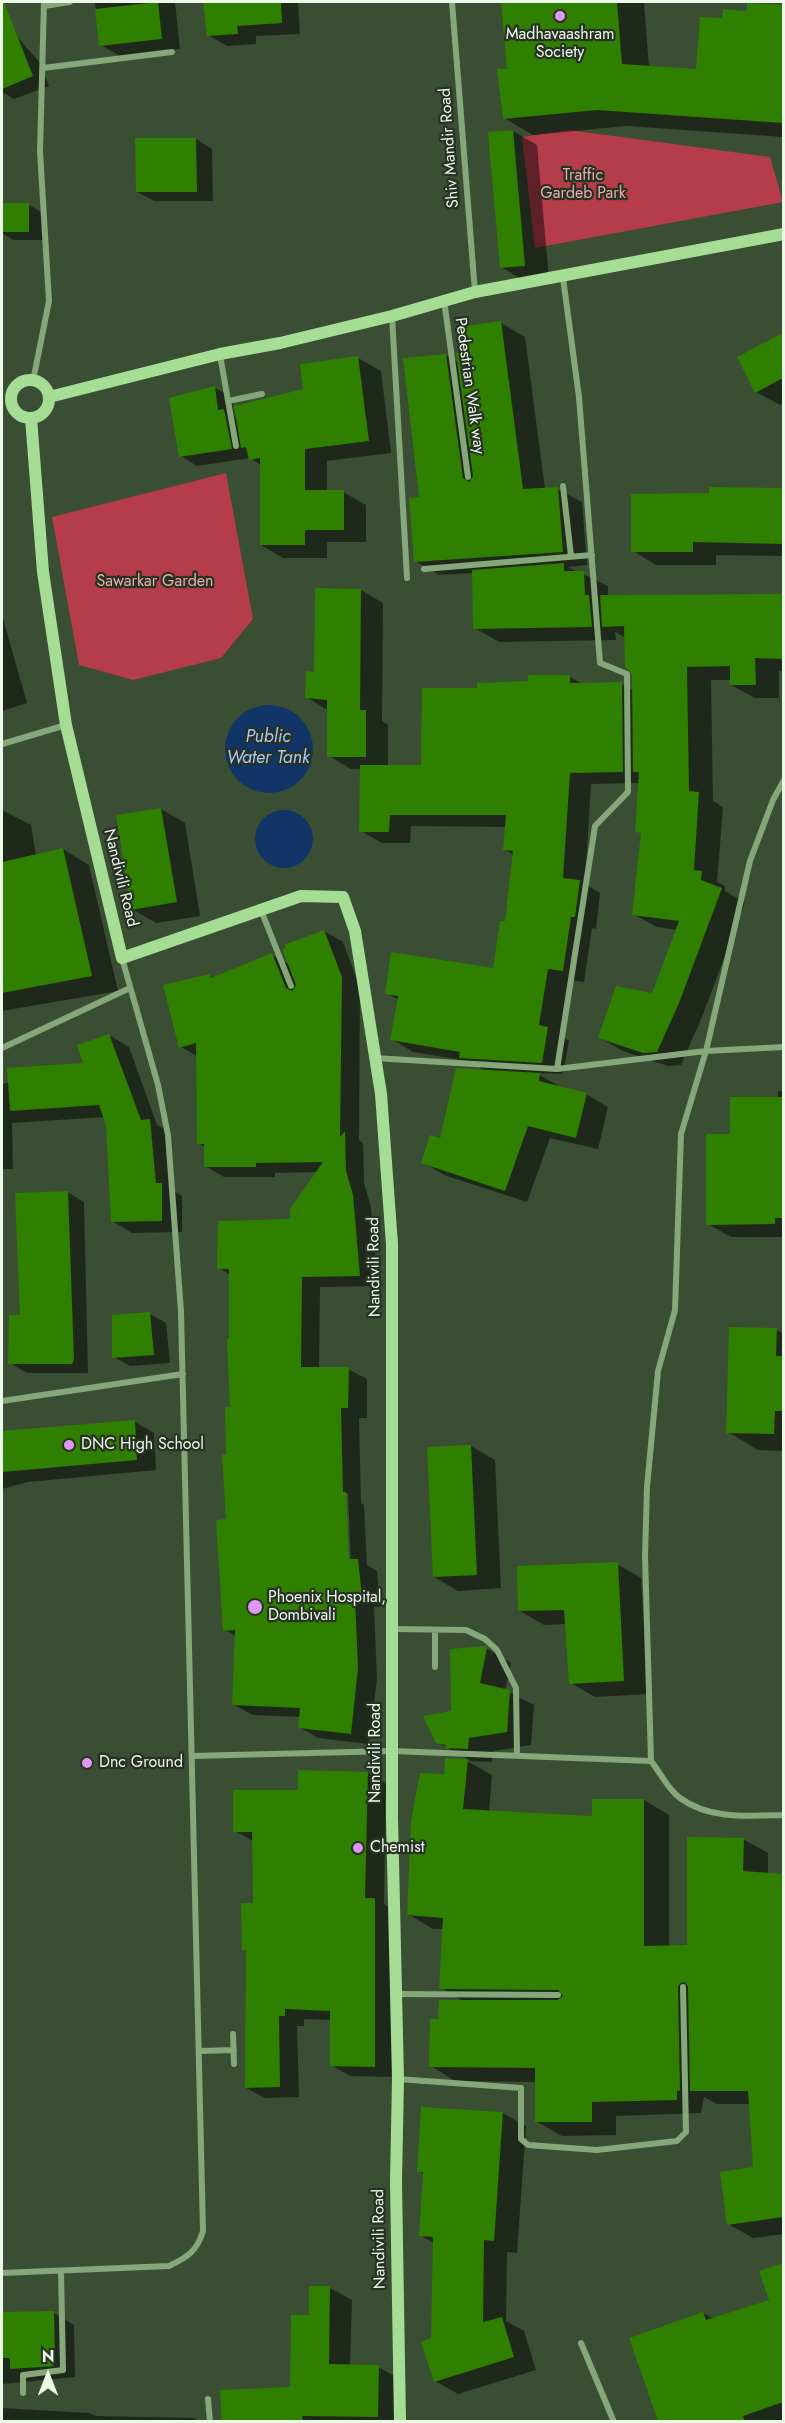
<!DOCTYPE html>
<html>
<head>
<meta charset="utf-8">
<style>
  body { margin:0 }
  #map { position:relative; width:785px; height:2423px; overflow:hidden; background:#3a4e33; font-family:Jost,sans-serif }
  canvas { display:block }
  .frame { position:absolute; inset:0; border:3px solid #ecf9e8; pointer-events:none }
  .north { position:absolute; left:18px; top:2345px; width:60px; height:60px; -webkit-text-stroke:4px #273124; paint-order:stroke; rotate:0deg; font-size:16px; font-weight:700; line-height:24px; text-align:center; color:#ecf9e8 }
  .north::after { content:''; display:block; margin:auto; width:21px; height:27px; background:#ecf9e8; clip-path:polygon(50% 0,100% 100%,50% 72%,0 100%) }
</style>
</head>
<body>
<div id="map">
<canvas width="785" height="2423"></canvas>
<div class="frame"></div>
<div class="north">N</div>
</div>
<script>
const g = document.querySelector('canvas').getContext('2d');
g.lineJoin = 'round';
function paint(path, color) {
  g.fillStyle = color;
  g.fill(path, 'evenodd');
}
function strokePath(path, color, width, dash) {
  g.strokeStyle = color;
  g.lineWidth = width;
  g.lineCap = dash ? 'butt' : 'round';
  g.setLineDash(dash || []);
  g.stroke(path);
}
function drawText(font, color, halo, rows, align = 'center') {
  g.font = font + ' Jost,sans-serif';
  g.lineWidth = 4.5;
  g.setLineDash([]);
  g.textBaseline = 'middle';
  g.strokeStyle = halo;
  g.fillStyle = color;
  for (const [text, x, y, turn = 0] of rows) {
    g.save();
    g.translate(x, y);
    g.rotate((+turn || 0) * Math.PI / 180);
    g.textAlign = isNaN(turn) ? turn : align;
    if (halo) g.strokeText(text, 0, 0);
    g.fillText(text, 0, 0);
    g.restore();
  }
}
paint(new Path2D(`
  M569 130 770 157 783 202 535 248 522 137Z
  M226 473 253 619 221 658 133 680 79 665 52 517Z`), '#b43d49');
paint(new Path2D(`
  M225 749a44 44 0 1 1 88 0a44 44 0 1 1-88 0Z
  M255 839a29 29 0 1 1 58 0a29 29 0 1 1-58 0Z`), '#123568');
paint(new Path2D(`
  M95 2H175L180 49 120 56 101 45Z
  M205 2H298L300 34 256 36V44L227 46 208 35Z
  M502 2H644L649 67 697 71 723 20 748 13 749 4 784 7V137L627 126 533 135 504 118 509 70Z
  M2 19 40 63 49 86 14 99 2 92Z
  M513 131 537 145 549 279 525 281 501 267Z
  M196 139 212 149 213 201H154L137 192Z
  M2 205H29L45 214V240H13L2 233Z
  M501 323 525 337 545 489H557L582 502 587 565 568 567 608 586V596L784 595V671H779V698H755L731 685V680H711L713 801 723 807 717 882 725 886V891L745 903 702 1017 681 1065 668 1066 623 1051 600 1038 653 995 677 930 657 927 633 914 643 835 637 831 640 783 591 784 585 884 600 893 596 929 592 928 584 982 569 980 560 1035 569 1041 563 1074 536 1073 561 1087 586 1094 608 1107 598 1149 550 1138 527 1202 444 1175 423 1162 485 1071 468 1061 413 1052 391 1039 398 1000 387 993 494 970 507 923 514 855 504 849 506 827 411 826 410 843H382L361 831 362 769H351L329 756V711L306 697 316 673 361 590 383 603 382 721 388 725V767H423L479 690 570 677 583 684H621L634 691V673L626 638 615 632 616 640 499 642 475 628 474 573 439 575 415 561 421 498 446 355 459 363Z
  M784 334V403L780 405 756 392 739 357Z
  M358 358 381 371 391 453 327 461V492H343L366 505V542H327V558H283L261 545V465L250 458 197 466 181 456 215 388 232 397 234 416 238 418 305 390Z
  M711 488 784 490V556L716 555V565H656L633 551 711 495Z
  M2 615 27 703 2 711Z
  M161 809 185 823 200 916 156 923 132 909Z
  M2 810 31 825 36 856 63 849 89 865 118 991 2 1011Z
  M324 931 343 942 360 988 359 1140 363 1143 364 1183 371 1207 378 1286 320 1287 319 1368 348 1369 367 1379V1418H359L361 1503 364 1505 367 1565 377 1571 380 1607H374L377 1679 369 1744 318 1738 299 1727 300 1717 253 1715 234 1705 237 1637 225 1630 231 1408V1275L219 1268 291 1220 318 1172 275 1173V1177H224L205 1166V1147L198 1143 197 1056 181 1047 209 975 214 978 272 955 290 965ZM345 1493H348L351 1567H348Z
  M109 1035 129 1047 157 1125 170 1132 175 1192 182 1196V1232L132 1233 112 1221 107 1124 104 1117 12 1123 13 1169H2V1084L85 1065Z
  M778 1091H784V1237H731L708 1224 732 1135 778 1098Z
  M67 1192 84 1202 88 1373H27L10 1363 21 1317Z
  M150 1314 166 1323 170 1363 130 1366 114 1357Z
  M777 1330 784 1334V1451L758 1450 728 1432Z
  M135 1422 154 1433 156 1470 28 1482 2 1489V1432Z
  M471 1446 495 1460 501 1588 458 1591 434 1577Z
  M617 1564 641 1578 648 1694 595 1697 571 1683 566 1624 544 1625 520 1611Z
  M484 1647 511 1663 505 1690 534 1705 531 1745 493 1751 492 1762 467 1761 492 1775 489 1812 594 1818 644 1800 669 1815V1947L688 1946 743 1839 768 1853V1874L784 1875V2234L753 2238 728 2224 755 2169 751 2104H717L704 2097 701 2113 616 2116V2135L562 2136 537 2122V2082L455 2081 431 2066 439 2020 463 2001 441 1988 444 1929H433L408 1914 445 1775 446 1760 471 1761 437 1742Z
  M368 1773 386 1784 384 1904 394 1910 393 2077 350 2076 331 2065V2020L304 2019V2026H297L299 2097 265 2098 246 2088 248 1952 243 1949 255 1905 253 1841 235 1831 299 1791Z
  M422 2109 503 2113 526 2126 517 2253 507 2252 506 2321 524 2331 536 2370 458 2394 435 2381 433 2340 434 2243 420 2235 425 2175 419 2171Z
  M780 2265 784 2267V2422H660L630 2339 703 2313 714 2319 771 2301Z
  M330 2288 352 2300 350 2366 378 2367 400 2379 399 2422H235L234 2391 292 2388 310 2317Z
  M2 2312 54 2313 74 2325 75 2377 2 2384Z
  M2 2408 89 2413 96 2416 194 2418 200 2422H2Z`), '#0007');
paint(new Path2D(`
  M2 2H4L33 76 2 89Z
  M158 2 162 39 99 46 95 9Z
  M203 2H281L282 23 237 26 238 34 207 36Z
  M501 2H617L622 64 696 69 700 17 722 18 723 9 747 11V3L783 5V123L597 110 503 119 497 69H507Z
  M513 130 525 266 500 268 488 132Z
  M135 138H196L197 192H136Z
  M2 203H29V232H2Z
  M501 321 523 489 558 487 563 552 414 562 409 498 419 497 403 358 446 354 463 478 469 482 473 476 456 353 461 352 458 327Z
  M783 333V378L755 393 737 357Z
  M358 356 369 441 305 449V490H344V530H305V545H260V458L249 460 246 447 241 448 234 406 303 389 300 364Z
  M215 386 218 410 224 409 232 449 179 457 169 398Z
  M709 487 783 488V544L693 542V552H631V494L709 493Z
  M564 563V571H584L585 595H589L592 627 473 629 472 570Z
  M315 588 361 589 360 710H366V757H327V700L305 698 306 671 314 672Z
  M783 594V659L755 658 756 685H730V666L687 667 689 791 699 792 694 870 702 871 701 880 722 888 679 1003 657 1052 643 1053 598 1038 616 986 652 993 679 921 632 915 641 833 635 832 639 772H633L632 674 625 667 624 626 602 627 600 595Z
  M528 675H570V683L622 682 623 772 570 773 563 878 580 880 575 917H571L563 971 548 969 539 1025 548 1027 542 1063 459 1058 460 1052 390 1040 398 996 385 994 391 952 493 968 500 921H505L513 851 503 850 506 815H390L389 832H359L360 765H421L422 688H477V683L528 681Z
  M161 808 177 902 131 910 116 815Z
  M63 848 92 976 2 993V862Z
  M324 930 342 977 340 1137 345 1131 346 1171 353 1195 360 1276 302 1277 301 1367H349L348 1408H341L343 1492H346L349 1559H358L362 1597H355L358 1668 351 1734 298 1728 300 1708 232 1705 235 1630 223 1631 216 1520 226 1519 222 1455H226L225 1407H230L227 1339H229V1269H217L218 1221 290 1219V1209L323 1162 256 1163V1167H204V1144H197L196 1043 179 1048 163 985 210 974 211 978 272 953 286 988 292 991 296 985 282 949 286 948 284 945Z
  M109 1034 141 1120 150 1119 156 1183H162V1221L111 1222 106 1125 99 1105 10 1111 7 1068 83 1063 77 1045Z
  M456 1068 540 1073 539 1081 587 1093 576 1138 528 1126 505 1191 421 1163 430 1135 440 1138Z
  M730 1097H783V1218H775V1224L706 1225V1134H730Z
  M68 1191 74 1360 72 1364H8L9 1315H20L15 1193Z
  M150 1312 154 1355 112 1358V1315Z
  M729 1327 777 1328 776 1356H783V1411H775L774 1434 726 1433Z
  M135 1420 137 1460 2 1472V1431Z
  M471 1445 477 1575 433 1577 427 1447Z
  M618 1562 624 1681 569 1684 564 1610 518 1611 517 1566Z
  M485 1646 487 1648 480 1683 510 1690 507 1732 469 1738 468 1749 445 1748 446 1745 436 1743 423 1716 451 1711 450 1649Z
  M445 1758 468 1759 463 1809 592 1816V1799H644V1946L687 1945V1837L744 1838 743 1871 783 1874V2217L727 2225 720 2172 753 2167 748 2091H690L688 1987 685 1982 680 1983 678 1987 680 2091 677 2090V2100L592 2102V2122H535V2068L429 2067 430 2019H438L439 2000H558L563 1996 558 1990 439 1989 443 1918 407 1915 411 1821 420 1773 444 1774Z
  M298 1770 368 1772 365 1898H375V2067L330 2066V2011L285 2009V2016H279L280 2087 245 2088 246 1950H242L241 1903H253L252 1832H233V1790H298Z
  M421 2107 503 2112 494 2241 484 2240 483 2322 502 2317 514 2357 434 2382 421 2342 431 2338 433 2237 419 2236 423 2172H417Z
  M783 2263V2402L743 2416 745 2421H658L629 2338 703 2312 706 2320 769 2300 759 2271Z
  M309 2286H330L329 2364 379 2365 378 2417 302 2416 303 2421H222L220 2390 290 2387 291 2315H309Z
  M54 2311 55 2366 10 2369V2358H2V2312Z`), '#2f7f00');
strokePath(new Path2D(`
  M452 2 475 292
  M44 6 70 2
  M43 68 172 52
  M444 300 468 477
  M392 316 407 578
  M220 355 236 446
  M33 381 49 301 40 151 44 2
  M228 401 262 394
  M563 486 571 556
  M424 569 592 555
  M2 744 66 725
  M261 910 291 986
  M2 1048 130 988
  M374 1058 557 1069 595 826 628 792 627 674 600 663 579 397 563 278
  M557 1069 706 1051 784 1047
  M2 1401 183 1374
  M392 1629 466 1630 485 1639 497 1650 516 1688 517 1756
  M435 1630V1667
  M192 1756 392 1751 651 1761C660 1772 668 1790 680 1798 710 1820 749 1816 784 1815
  M651 1761 645 1556 647 1487 658 1371 675 1310 681 1134 706 1051 750 861 773 800 784 780
  M396 1994 558 1995
  M233 2034 234 2064
  M200 2051 234 2050
  M398 2079 521 2088V2139L528 2145 597 2150 677 2141 686 2132 683 1987
  M2 2273 169 2266C188 2257 197 2251 203 2231L181 1312 168 1135 158 1085 122 958
  M581 2343 614 2422
  M23 2393V2375L63 2370 61 2271
  M208 2399 210 2422`), '#85a77a', 6);
strokePath(new Path2D(`
  M11 399a19 19 0 1 1 38 0a19 19 0 1 1-38 0Z
  M49 397 220 354 280 343 392 316 475 292 784 234
  M31 418 43 572 66 725 122 958 301 896 343 897 355 931 381 1094 392 1244V1817L398 2079 396 2182 400 2422`), '#a6dd95', 12);
for (const [x, y, r, color] of [
  [560,16,6,"#de98f2"],
  [69,1445,6,"#de98f2"],
  [255,1607,8,"#de98f2"],
  [87,1763,6,"#de98f2"],
  [358,1848,6,"#de98f2"]
]) {
  const dot = new Path2D();
  dot.arc(x, y, r, 0, 2 * Math.PI);
  g.fillStyle = color;
  g.fill(dot);
  strokePath(dot, '#273124', 2);
}
drawText('16px', '#ecf9e8', '#273124', [
  ["Madhavaashram",560,35,"center"],
  ["Society",560,53,"center"],
  ["DNC High School",81,1445],
  ["Phoenix Hospital,",268,1598],
  ["Dombivali",268,1616],
  ["Dnc Ground",99,1763],
  ["Chemist",370,1848]
], 'left');
drawText('16px', '#ecf9e8', '#273124', [
  ["Shiv Mandir Road",450,148,-94],
  ["Pedestrian Walk way",469,386,82],
  ["Nandivili Road",120,878,76],
  ["Nandivili Road",375,1267,-91],
  ["Nandivili Road",376,1753,-90],
  ["Nandivili Road",380,2239,-91]
]);
drawText('16px', '#ecaaab', '#273124', [
  ["Traffic",583,176],
  ["Gardeb Park",583,194],
  ["Sawarkar Garden",155,582]
]);
drawText('italic 18px', '#a8c8f9', '#273124', [
  ["Public",268,738],
  ["Water Tank",268,759]
]);
</script>
</body>
</html>
